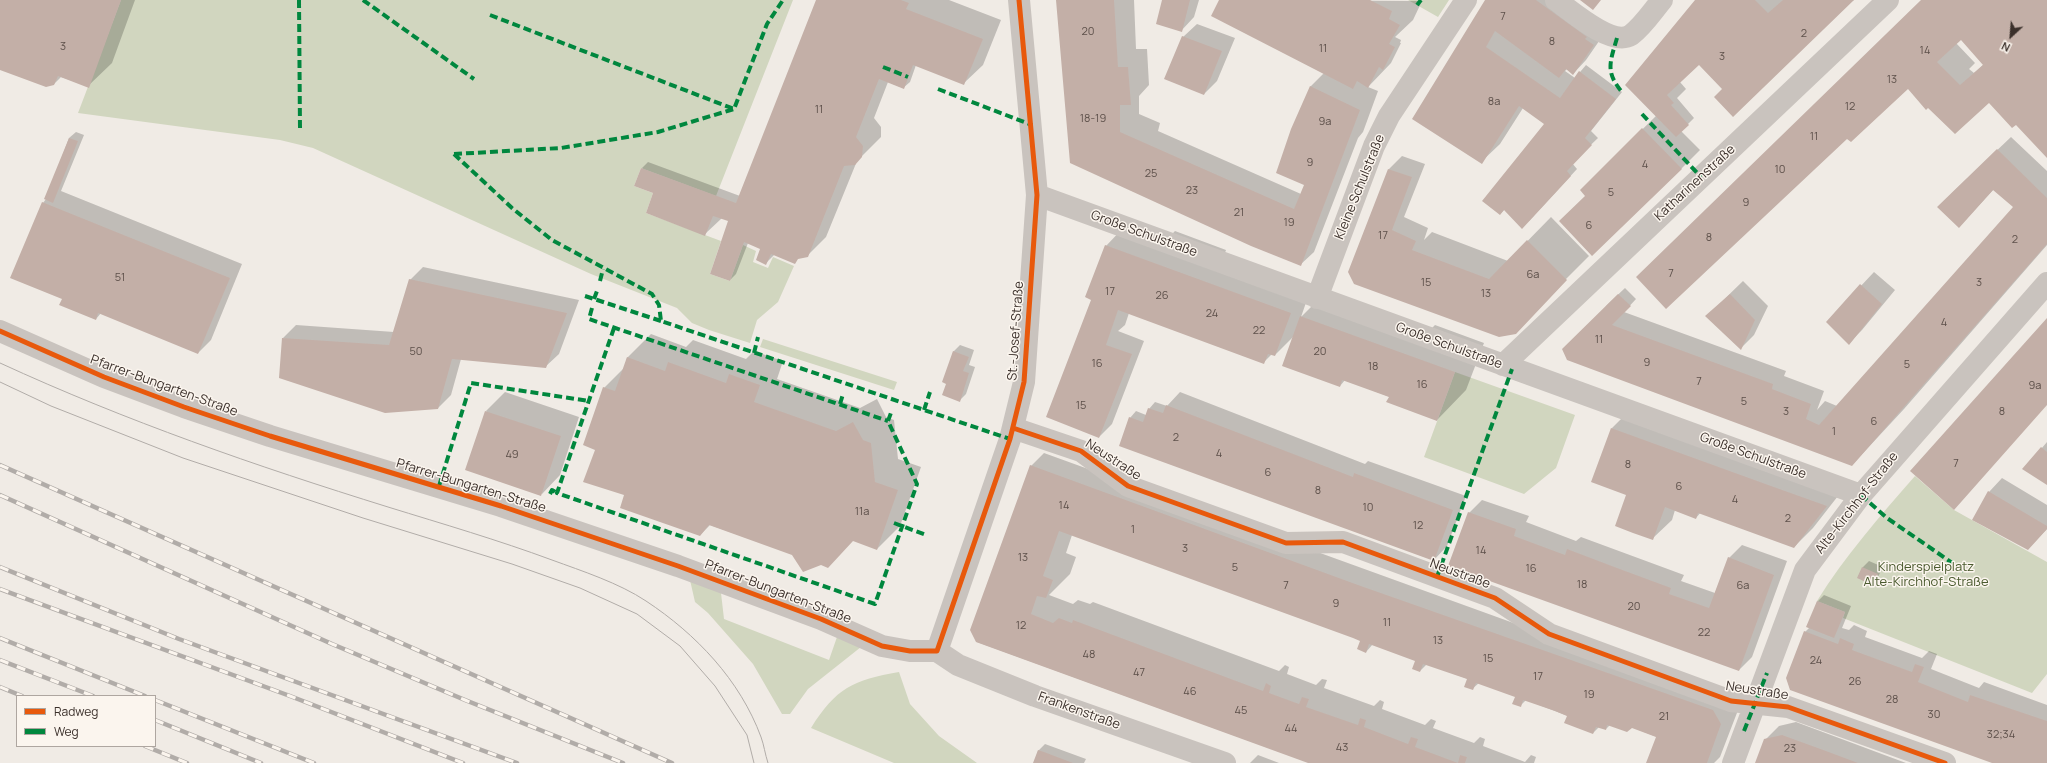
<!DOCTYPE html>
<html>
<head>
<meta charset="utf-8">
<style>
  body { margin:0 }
  #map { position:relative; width:2047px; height:763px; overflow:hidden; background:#f0ebe5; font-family:Manrope,sans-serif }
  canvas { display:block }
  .legend { position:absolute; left:16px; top:695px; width:140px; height:52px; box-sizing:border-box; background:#fbf5ee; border:1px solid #aea6a0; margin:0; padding:5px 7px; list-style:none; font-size:12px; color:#3b302b }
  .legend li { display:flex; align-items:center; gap:8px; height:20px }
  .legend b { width:20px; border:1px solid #aea6a0 }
  .north { position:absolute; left:1991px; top:16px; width:40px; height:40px; -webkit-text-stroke:3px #fbf5ee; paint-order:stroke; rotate:206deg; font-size:11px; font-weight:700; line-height:16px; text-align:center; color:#3b302b }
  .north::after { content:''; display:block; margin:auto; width:14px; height:18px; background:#3b302b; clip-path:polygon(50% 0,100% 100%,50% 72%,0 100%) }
</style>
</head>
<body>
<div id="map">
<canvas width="2047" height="763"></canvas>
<ul class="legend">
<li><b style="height:5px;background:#e8590c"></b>Radweg</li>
<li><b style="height:5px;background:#00873e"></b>Weg</li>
</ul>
<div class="north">N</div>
</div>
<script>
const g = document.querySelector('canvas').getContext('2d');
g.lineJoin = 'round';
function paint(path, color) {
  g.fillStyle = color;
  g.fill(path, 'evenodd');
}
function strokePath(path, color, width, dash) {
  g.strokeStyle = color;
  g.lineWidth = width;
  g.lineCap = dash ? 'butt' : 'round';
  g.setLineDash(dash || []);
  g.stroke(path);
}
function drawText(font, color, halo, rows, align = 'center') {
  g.font = font + ' Manrope,sans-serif';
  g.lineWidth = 3;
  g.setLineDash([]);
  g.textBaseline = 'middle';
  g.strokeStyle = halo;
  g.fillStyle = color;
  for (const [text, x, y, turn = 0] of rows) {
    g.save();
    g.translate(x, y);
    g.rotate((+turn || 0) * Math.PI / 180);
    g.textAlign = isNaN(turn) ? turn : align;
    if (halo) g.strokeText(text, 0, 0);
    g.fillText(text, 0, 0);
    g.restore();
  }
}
paint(new Path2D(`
  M121 0H793L716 196 641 168 634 186 653 193 646 213 721 241 710 274 730 281 743 245 756 251 753 262 768 268 773 257 794 266 778 302 757 320 750 343 709 330 692 323 677 308 591 274 313 148 280 140 78 113Z
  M1408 0H1449L1438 17Z
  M763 339 897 382 894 390 760 347Z
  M1455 372 1575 415 1556 468 1524 494 1424 457Z
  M1915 476 1954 510 2047 562V674L2032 693 1843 618 1845 612 1817 601C1845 556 1880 516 1915 476Z
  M690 580 721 593 724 619 829 660 837 637 861 647 808 689 790 714H782L753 664 708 613 695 602Z
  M899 672 910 704 939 736 977 763H894L811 728C836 688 853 680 899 672Z`), '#d1d6bf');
paint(new Path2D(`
  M0 0H135L112 63 88 86 61 77 54 84 0 69Z
  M817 0H949L1001 20 983 65 964 83 916 65 910 82 903 88 888 82 874 118 881 127V137L857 161 826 237 807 256 775 254 766 263 761 248 748 243 736 274 730 280V221L722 218 705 234 654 193 642 168 648 162 740 196Z
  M1057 0H1134L1136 49H1147L1149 85 1139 96V114L1160 123 1158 131 1301 194 1305 185 1310 87 1324 73 1220 0 1422 1 1413 20 1395 37 1401 40 1400 43H1401L1391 63 1368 87 1378 91 1363 132 1358 138 1314 252 1300 265 1130 190Z
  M1163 0H1199L1194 17 1181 31Z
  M1487 0H1567L1606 31 1586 60 1573 74 1567 69 1565 71 1575 78 1586 65 1622 92 1591 131 1598 138 1572 163 1577 169 1529 221 1505 209 1500 214 1546 124 1523 108 1500 144 1481 162Z
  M1697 0H1854L1723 89 1699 64 1680 82 1686 89 1677 98 1694 118 1681 131 1700 150 1681 169 1587 196 1600 171 1657 115Z
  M1922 0H2047V156L2016 124 1989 101 1929 107ZM1961 39 1984 64 1974 73 1969 69 1975 63 1956 43Z
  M1197 24 1235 38 1217 81 1204 94 1183 37Z
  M76 132 84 135 61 191 242 264 211 340 198 353 101 313 96 319 63 298 43 203 46 199 69 138Z
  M2011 137 2047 171V245L1904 409 1852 465 1567 359 1607 305 1625 288 1636 299 1624 312 1786 371 1784 376 1824 391 1817 410 1825 401 1837 406 2014 207 1994 189 1959 227 1951 194Z
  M1402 156 1425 164 1404 217 1428 228 1424 240 1432 232 1508 261 1551 217 1589 256 1556 289 1349 272 1389 169Z
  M1124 227 1164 242 1175 231 1226 250 1219 269 1309 294 1301 317 1320 298 1424 336 1435 325 1484 343 1466 390 1437 420 1390 397 1345 380 1340 386 1294 336 1275 355 1272 354 1264 362 1129 313 1125 325 1118 331 1144 341 1112 424 1099 437 1092 299 1106 246Z
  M423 267 579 300 559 354 545 367 461 359 451 395 438 408 283 338 296 325 394 332 410 280Z
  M1874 272 1895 290 1862 330 1849 343 1827 322Z
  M1743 281 1768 306 1754 335 1741 348 1707 316Z
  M651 334 686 347 693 340 746 359 754 351 783 361 777 379 860 408 877 399 886 417 894 420 898 459 921 467 900 526 877 549 853 540 821 564 710 525 700 535 625 495 596 449 604 388 624 368 627 358Z
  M960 345 974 350 969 365 975 367 966 394 960 400 947 384 953 352Z
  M505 392 579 417 560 475 542 494 486 411Z
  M1180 392 1365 464 1368 461 1466 496 1447 546 1434 560 1130 418 1136 411 1146 415 1149 409 1155 402 1167 406Z
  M1625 415 1845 487 1813 528 1794 547 1701 512 1696 518 1675 510 1672 520 1653 538 1628 494 1612 428Z
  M2047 442V484L2024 469Z
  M1044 453 1740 705 1720 757 1714 763H1647L1657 737 1631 727 1610 725 1606 729 1599 727 1593 733 1568 716 1526 700 1520 706 1516 696 1479 683 1472 689 1468 679 1427 664 1420 671 1416 660 1373 644 1366 652 1361 640 1072 535 1066 553 1076 557 1070 574 1049 595 1073 604 1078 600 1090 604 1093 602 1279 671 1285 665 1289 667 1287 674 1316 685 1322 679 1327 680 1324 688 1374 706 1380 700 1384 702 1382 709 1425 725 1431 719 1436 721 1433 728 1474 743 1480 737 1485 739 1483 746 1525 762 1531 755 1536 757 1534 763H1310L977 642 1031 466Z
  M2002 478 2047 505V529L2028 549 1989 492Z
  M1482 500 1529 516 1526 522 1576 541 1581 537 1684 575 1681 581 1715 593 1729 558 1742 545 1787 561 1752 657 1739 670 1469 513Z
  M1869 561 1883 567 1878 577 1872 584 1858 577 1863 567Z
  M1824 595 1851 606 1842 628 1849 630 1854 625 1867 631 1865 637 1922 658 1929 651 1937 654 1931 669 1979 688 1984 682 2047 705V763H1996L1805 632 1810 627 1817 602Z
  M1796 722 1906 763H1756L1765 740 1779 726Z
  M1045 744 1086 759 1084 763H1034L1038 751Z
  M1258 755 1279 763H1250Z`), '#0003');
paint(new Path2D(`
  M0 0H121L89 88 58 76 54 85 46 87 0 70Z
  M816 0H901L909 3 906 9 983 39 964 85 913 65 904 89 879 79 856 137 863 146 862 157 855 165 844 166 808 257 798 259 795 264 771 254 766 265 756 260 760 249 744 242 730 281 710 274 728 221 713 216 705 236 646 213 653 193 634 186 641 168 736 203Z
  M1056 0H1114L1118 67H1128L1131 105H1120V132L1294 209 1304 185 1276 173 1291 129 1310 86 1360 110 1301 266 1251 246 1070 163Z
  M1162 0H1190L1182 32 1156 24Z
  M1219 0H1370L1392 11 1389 19 1400 25 1389 44 1395 47 1383 70 1379 67 1368 88 1357 81 1353 89 1211 16Z
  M1485 0H1536L1587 37 1585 39 1594 45 1573 75 1566 69 1559 78 1495 31 1486 47 1560 98 1579 71 1616 99 1585 138 1592 145 1567 171 1571 176 1522 229 1504 210 1500 215 1482 201 1544 124 1519 106 1482 164 1412 119Z
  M1580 0H1601L1593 10Z
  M1695 0H1755L1768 13 1783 0H1854L1733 117 1714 97 1722 89 1699 65 1667 95 1674 103 1671 105 1689 125 1676 137 1625 85Z
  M1921 0H2047V158L2016 125 2012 128 1989 103 1955 134 1928 108 1926 110 1908 89 1851 142 1847 139 1666 309 1636 277ZM1961 40 1983 65 1960 85 1937 62Z
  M1182 36 1222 51 1204 95 1164 79Z
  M1642 128 1682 169 1592 256 1559 221 1585 196 1580 190Z
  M69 138 78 141 53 203 44 199Z
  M1997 149 2047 198V244L1852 466 1567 360 1562 349 1618 294 1631 306 1612 325 1773 384 1772 389 1811 404 1806 419 1819 425 2013 207 1993 190 1959 228 1937 207Z
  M1388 169 1412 177 1392 230 1416 241 1412 250 1489 279 1527 240 1567 280 1516 334 1499 337 1354 284 1348 272Z
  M42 202 230 278 198 354 98 313 96 320 59 305 62 299 10 278Z
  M1105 245 1291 313 1275 356 1268 354 1264 364 1118 310 1106 345 1132 354 1099 438 1046 417 1091 300 1085 297Z
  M409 279 567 313 546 368 452 359 438 409 385 413 279 378 282 338 389 345Z
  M1860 284 1882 304 1849 345 1826 322Z
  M1730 294 1755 320 1741 350 1705 316Z
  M1300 316 1455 372 1437 421 1386 402 1389 397 1342 380 1340 387 1282 366Z
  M2047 318V405L1954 510 1910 471Z
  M953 351 969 357 963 371 969 373 960 402 942 395 946 384 942 382Z
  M627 357 665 371 668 362 726 383 729 374 760 385 754 402 836 431 853 422 863 440 871 443 875 482 898 490 877 550 853 541 828 568 821 565 803 572 792 555 709 525 700 536 620 508 624 495 583 482 595 450 583 445 603 387 615 391Z
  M1166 405 1353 477 1354 473 1453 510 1434 561 1119 446 1129 417 1143 422 1148 408 1163 413Z
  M485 411 561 436 541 496 465 470Z
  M1611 428 1771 486 1827 506 1794 548 1698 513 1696 519 1665 507 1653 540 1633 533 1615 526 1626 495 1591 482Z
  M2041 447 2047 452V485L2022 469Z
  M1030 465 1358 585 1713 710 1721 724 1707 763H1646L1656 737 1632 728 1627 732 1607 725 1606 730 1596 727 1593 734 1564 723 1567 716 1555 711 1523 700 1521 707 1512 704 1515 697 1476 683 1473 690 1464 687 1467 679 1423 664 1420 672 1412 669 1415 661 1369 644 1366 653 1357 649 1360 641 1353 638 1059 531 1043 576 1053 580 1046 598 1037 596 1031 614 1053 623 1059 618 1072 623 1073 620 1263 691 1266 683 1271 686 1269 693 1299 704 1302 697 1309 699 1306 707 1358 725 1360 718 1366 720 1364 727 1408 744 1411 737 1418 739 1415 747 1458 763 1460 755 1467 757 1465 763H1308L976 642 970 630Z
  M1988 491 2047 526V529L2028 550 1972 520Z
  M1468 512 1516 529 1514 536 1565 555 1567 549 1617 568 1671 588 1669 594 1709 608 1728 557 1774 575 1739 671 1448 566Z
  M1862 567 1878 574 1872 585 1857 578Z
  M1817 601 1845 612 1834 638 1806 627Z
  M1804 631 1838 644 1840 638 1854 644 1852 650 1912 672 1915 664 1924 667 1918 682 1968 702 1970 695 2047 721V763H1992L1790 690 1786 678Z
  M1782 735 1826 751 1858 763H1755L1764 739Z
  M1038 750 1044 752 1073 763H1033Z`), '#c3afa7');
strokePath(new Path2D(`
  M1556 0C1571 11 1612 47 1631 35 1643 26 1652 12 1662 0
  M1037 195 1861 495
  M1317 298 1374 146 1389 116 1466 0
  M0 331 104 377 184 407 270 436 501 506 678 566 821 619 882 646 910 651H937
  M1503 365 1888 0
  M1013 428 1081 451 1128 486 1286 543 1343 542 1495 598 1549 634 1731 701 1788 707 1945 763
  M937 651 1010 439 1024 382 1037 195 1019 0
  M937 651 958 665 1035 696 1225 763
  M1733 763 1805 570 1861 495 2047 283`), '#c9c3be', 22);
strokePath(new Path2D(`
  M0 363C126 421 256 466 388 507 443 524 498 540 552 560 582 571 619 583 646 601 696 634 740 680 761 737 764 745 765 754 768 763
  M0 382 51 406 183 458 363 518 512 564 580 588 637 614 680 646 715 686 747 735 754 763`), '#b1aca8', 1);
const rail = new Path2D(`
  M0 465 672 763
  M0 495 332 644 465 700 623 763
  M0 567 179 639 517 763
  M0 589 290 696 463 763
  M0 638 145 696
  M0 660 93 696
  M0 687 22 696
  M155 700 314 763
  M155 720 261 763
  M145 746 187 763`);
strokePath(rail, '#b1aca8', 4.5);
strokePath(rail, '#fbf5ee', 3, [9]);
strokePath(new Path2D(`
  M299 0 300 130
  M363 0 474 79
  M1417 5 1421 0
  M490 15 734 109 767 24 783 0
  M1617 38C1610 62 1605 72 1622 92
  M883 67 908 77
  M938 89 1032 125
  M1642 114 1701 177
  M454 154 512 208 552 240 652 294 659 305 661 321 1010 439
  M454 154 561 148 658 132 734 109
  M600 281 603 269
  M585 296 661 321
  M594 299 597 291
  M592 308 589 319 888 421
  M614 328 557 493 875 604 917 484 888 421 892 410
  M754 353 758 337
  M840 404 843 394
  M924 410 930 392
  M439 486 471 383 589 401
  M550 494 552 490 557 493
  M1861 495 1887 518 1964 571
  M894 523 926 535
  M1437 577 1512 369
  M1744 731 1767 673`), '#00873e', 4, [8, 4]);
strokePath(new Path2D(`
  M0 331 104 377 184 407 270 436 501 506 678 566 821 619 882 646 910 651H937L1010 439 1024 382 1037 195 1019 0
  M1013 428 1081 451 1128 486 1286 543 1343 542 1495 598 1549 634 1731 701 1788 707 1945 763`), '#e8590c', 5);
drawText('11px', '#5d504a', null, [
  ["7",1503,17],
  ["20",1088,32],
  ["2",1804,34],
  ["8",1552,42],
  ["3",63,47],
  ["11",1323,49],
  ["14",1925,51],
  ["3",1722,57],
  ["13",1892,80],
  ["8a",1494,102],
  ["12",1850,107],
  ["11",819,110],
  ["18-19",1093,119],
  ["9a",1325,122],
  ["11",1814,137],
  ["9",1310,163],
  ["4",1645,165],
  ["10",1780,170],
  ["25",1151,174],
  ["23",1192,191],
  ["5",1611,193],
  ["9",1746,203],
  ["21",1239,213],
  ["19",1289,223],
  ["6",1589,226],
  ["17",1383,236],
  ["8",1709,238],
  ["2",2015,240],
  ["7",1671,274],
  ["6a",1533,275],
  ["51",120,278],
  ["15",1426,283],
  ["3",1979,283],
  ["17",1110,292],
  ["13",1486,294],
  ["26",1162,296],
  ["24",1212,314],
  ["4",1944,323],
  ["22",1259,331],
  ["11",1599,340],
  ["50",416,352],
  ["20",1320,352],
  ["9",1647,363],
  ["16",1097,364],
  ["5",1907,365],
  ["18",1373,367],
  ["7",1699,382],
  ["16",1422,385],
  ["9a",2035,386],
  ["5",1744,402],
  ["15",1081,406],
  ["3",1786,412],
  ["8",2002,412],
  ["6",1874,422],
  ["1",1834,432],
  ["2",1176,438],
  ["4",1219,454],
  ["49",512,455],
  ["7",1956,464],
  ["8",1628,465],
  ["6",1268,473],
  ["6",1679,487],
  ["8",1318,491],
  ["4",1735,500],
  ["14",1064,506],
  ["10",1368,508],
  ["11a",862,512],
  ["2",1788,519],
  ["12",1418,526],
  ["1",1133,530],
  ["3",1185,549],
  ["14",1481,551],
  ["13",1023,558],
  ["5",1235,568],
  ["16",1531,569],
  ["18",1582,585],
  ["7",1286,586],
  ["6a",1743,586],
  ["9",1336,604],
  ["20",1634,607],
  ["11",1387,623],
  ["12",1021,626],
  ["22",1704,633],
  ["13",1438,641],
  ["48",1089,655],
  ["15",1488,659],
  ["24",1816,661],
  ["47",1139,673],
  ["17",1538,677],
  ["26",1855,682],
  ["46",1190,692],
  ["19",1589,695],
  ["28",1892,700],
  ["45",1241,711],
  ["30",1934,715],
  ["21",1664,717],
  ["44",1291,729],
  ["32;34",2001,735],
  ["43",1342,748],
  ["23",1790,749]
]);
drawText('13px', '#3b302b', '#fbf5ee', [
  ["Katharinenstraße",1695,183,-43],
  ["Kleine Schulstraße",1360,187,-68],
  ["Große Schulstraße",1144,234,20],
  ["St.-Josef-Straße",1016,331,-86],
  ["Große Schulstraße",1449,346,20],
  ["Pfarrer-Bungarten-Straße",164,386,20],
  ["Große Schulstraße",1753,456,20],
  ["Neustraße",1113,460,33],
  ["Pfarrer-Bungarten-Straße",471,486,17],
  ["Alte-Kirchhof-Straße",1857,503,-52],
  ["Neustraße",1460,574,20],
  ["Pfarrer-Bungarten-Straße",778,592,21],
  ["Neustraße",1757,691,9],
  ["Frankenstraße",1079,711,20]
]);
drawText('13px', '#4a5a2e', '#fbf5ee', [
  ["Kinderspielplatz",1926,567],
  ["Alte-Kirchhof-Straße",1926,582]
]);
</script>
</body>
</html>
